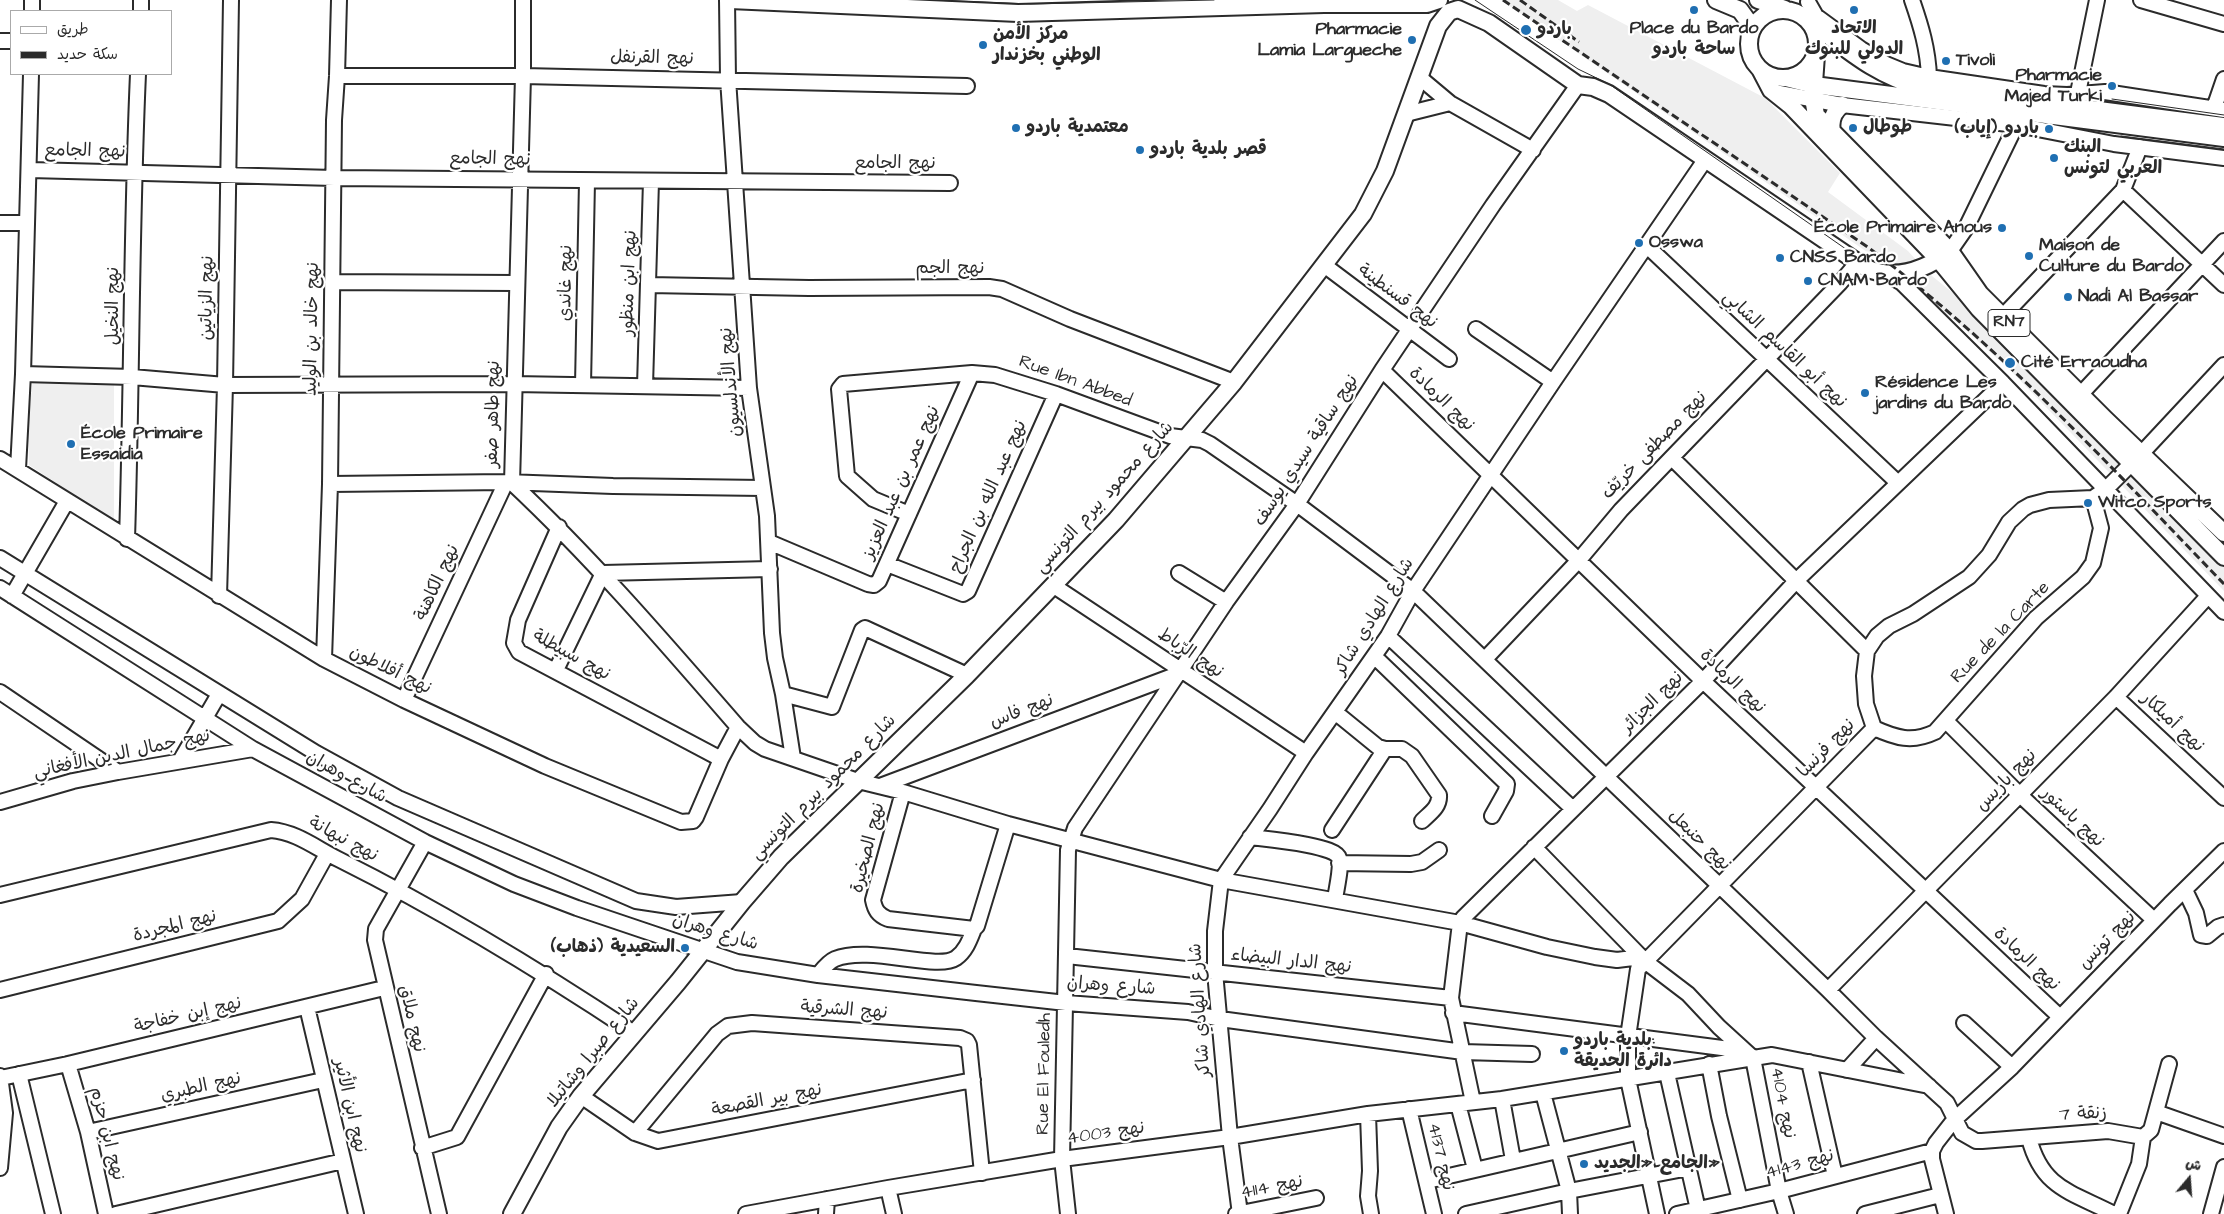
<!DOCTYPE html>
<html>
<head>
<meta charset="utf-8">
<style>
  body { margin:0 }
  #map { position:relative; width:2224px; height:1214px; overflow:hidden; background:#fff; font-family:"Architects Daughter","Playpen Sans Arabic",sans-serif }
  canvas { display:block }
  .legend { position:absolute; left:10px; top:10px; width:162px; height:65px; box-sizing:border-box; background:#fff; border:1px solid #aaa; margin:0; padding:6px 9px; list-style:none; font-size:15px; color:#2b2b2b }
  .legend li { display:flex; align-items:center; gap:10px; height:25px }
  .legend b { width:25px; border:1px solid #aaa }
  .north { position:absolute; left:2164px; top:1154px; width:50px; height:50px; -webkit-text-stroke:4px #fff; paint-order:stroke; rotate:18deg; font-size:14px; font-weight:700; line-height:20px; text-align:center; color:#2b2b2b }
  .north::after { content:''; display:block; margin:auto; width:18px; height:22px; background:#2b2b2b; clip-path:polygon(50% 0,100% 100%,50% 72%,0 100%) }
</style>
</head>
<body>
<div id="map">
<canvas width="2224" height="1214"></canvas>
<ul class="legend">
<li><b style="height:6px;background:#fff"></b>طريق</li>
<li><b style="height:6px;background:#2b2b2b"></b>سكة حديد</li>
</ul>
<div class="north">ش</div>
</div>
<script>
const g = document.querySelector('canvas').getContext('2d');
g.lineJoin = 'round';
function paint(path, color) {
  g.fillStyle = color;
  g.fill(path, 'evenodd');
}
function strokePath(path, color, width, dash) {
  g.strokeStyle = color;
  g.lineWidth = width;
  g.lineCap = dash ? 'butt' : 'round';
  g.setLineDash(dash || []);
  g.stroke(path);
}
function drawText(font, color, halo, rows, align = 'center') {
  g.font = font + ' "Architects Daughter","Playpen Sans Arabic",sans-serif';
  g.lineWidth = 4.5;
  g.setLineDash([]);
  g.textBaseline = 'middle';
  g.strokeStyle = halo;
  g.fillStyle = color;
  for (const [text, x, y, turn = 0] of rows) {
    g.save();
    g.translate(x, y);
    g.rotate((+turn || 0) * Math.PI / 180);
    g.textAlign = isNaN(turn) ? turn : align;
    if (halo) g.strokeText(text, 0, 0);
    g.fillText(text, 0, 0);
    g.restore();
  }
}
paint(new Path2D(`
  M1501 0H1558L1577 11 1588 5 1765 98 1840 173 1828 192 1908 251 1927 272 1973 309 2224 562V591L2010 370 1960 325 1883 263Z
  M33 378 114 380V521L29 465 28 423Z`), '#efefef');
const minor = new Path2D(`
  M523 0V76L512 483C593 559 665 643 738 727L755 743 765 749 858 781 903 792 1008 824 1221 880 1460 923 1547 947 1595 957 1617 960 1641 957
  M727 0 728 79 749 388 767 516 772 633 775 658 783 694 793 758
  M1912 0C1921 26 1928 49 1929 77
  M2141 0 2224 24
  M1808 2 1816 16 1861 49 1886 64 1903 71 1929 77 2044 94 2067 95 2105 92 2224 110
  M32 11V0
  M141 11V0
  M0 41H11
  M337 76H523L967 86
  M1419 77 1450 103 1533 150
  M1774 92 1842 105 2017 125 2114 144 2224 158
  M2078 93 2097 0
  M2214 108 2224 79
  M1406 114 1450 103
  M30 170 334 178 950 183
  M2123 190 2224 285
  M0 223H26
  M1646 245 1897 482
  M1950 251 1966 228 2020 117
  M1324 265 1449 359
  M1888 275 1902 283 2003 383 2224 612
  M332 282 516 283
  M649 285 809 288 989 287 1002 289 1070 319 1234 382
  M2003 316 2123 190 2140 147
  M1476 329 1553 382
  M1382 370 1703 681 2060 1017
  M23 374 132 377 225 385 513 384 749 388
  M583 385 587 181
  M645 386 651 181
  M2080 395 2224 241
  M1672 458 1867 651
  M0 459 324 659 404 700 545 766 681 822 693 821 696 817 721 759 738 727
  M18 469 23 374 31 74
  M330 484 506 482 613 486 763 488
  M909 514 873 499 847 476 839 389 843 384 972 373 995 375 1056 394 1170 436 1202 440 1210 444 1297 504 1413 591 1828 990 1876 1038 1947 1103 1962 1133 1976 1141H1982L2108 1131 2143 1137 2151 1130 2169 1064
  M559 527 518 620 514 643 519 652 721 759
  M127 539C132 384 131 229 138 74
  M769 542 868 584 874 585 879 581 972 373
  M0 558 316 753 398 798 636 901 676 907 742 902
  M887 564 963 594 968 591 1056 394
  M1179 573 1226 602
  M1054 586 1306 753
  M0 588 253 749 425 842 514 884 577 908 737 962 818 975 976 993 1066 1003 1188 1012 1220 1019 1463 1052 1532 1054
  M12 596 67 501
  M219 596 225 385 231 0
  M1388 636 1573 809
  M1374 656 1507 784 1506 791 1492 816
  M324 659 330 484 334 120 337 76 339 0
  M1485 659 1579 560 1621 510 1840 283 1857 263
  M556 670 603 573 770 569
  M0 692 118 772
  M783 694 832 707 862 630 865 628 967 675
  M2116 697 2224 798
  M404 700 506 482
  M1335 712 1378 747 1385 749H1402L1412 756 1439 795C1440 807 1430 813 1422 821
  M1946 721 2020 795 2154 920
  M1874 728 1866 704 1864 676 1867 651 1877 636 1889 626 1913 614 1969 577 1989 555 2009 522 2023 509 2030 505 2049 500 2093 498 2106 489 2141 454 2224 365
  M1874 728C1896 738 1912 743 1935 732L2036 618 2083 577 2093 563 2101 528 2093 498
  M180 761 219 694
  M880 786 1178 674
  M903 792 873 900C875 910 878 915 888 919L974 929 977 926 1008 824
  M0 802 73 781 118 772 253 749
  M1332 830 1385 749
  M1250 837C1265 839 1336 845 1339 858 1342 867 1336 890 1335 900
  M425 842 376 929 375 940 439 1214
  M1534 847 1646 962 1688 994 1719 1027 1753 1058 1779 1191 1786 1214
  M1339 863 1411 864 1422 862 1439 850
  M2185 890 2196 913 2201 935 2207 936 2218 927 2224 925
  M0 895 271 830C297 832 317 849 340 860 442 911 539 970 634 1033
  M1067 956 1451 998
  M818 975C822 970 828 962 835 959 869 945 937 971 956 958 966 951 970 939 974 929
  M0 990 278 921 302 899 327 854
  M1828 990 2116 697 2208 596
  M307 1007 356 1214
  M1453 1013 1745 1051
  M1964 1023 2012 1067
  M1809 1062 1835 1176
  M68 1064 88 1132 106 1214
  M1709 1064 1719 1116 1740 1200
  M1847 1070 1876 1038
  M1667 1073 1699 1214
  M19 1074 53 1214
  M0 1076 5 1113 0 1168
  M1 1078 68 1064 384 988
  M1543 1093 1569 1191 1570 1214
  M581 1096 635 1133 658 1141 973 1080
  M1502 1099 1513 1160
  M1473 1102 1451 998 1460 923 1463 918 1703 681 1797 580 2003 383
  M1458 1104 1475 1169
  M1409 1109 1434 1214
  M2156 1112 2224 1136
  M1368 1114 1370 1171 1368 1196 1371 1214
  M88 1132 323 1080
  M635 1133 717 1034 728 1026 752 1023 960 1038 967 1041 969 1045 982 1173
  M2029 1138C2042 1189 2072 1192 2114 1214
  M422 1148 457 1137 546 974
  M1427 1181 1640 1132
  M888 1188 894 1214
  M116 1214 343 1161
  M746 1214 888 1188 1062 1159 1230 1137 1368 1114 1502 1099 1772 1055 1929 1086
  M826 1214 827 1199
  M1068 1214 1062 1159 1068 850 1075 828 1226 602 1297 504 1382 370 1493 205 1578 85
  M1236 1214 1316 1198
  M1240 1214 1230 1137 1215 972V931L1221 880 1270 809 1306 753 1388 636 1413 591 1553 382 1705 160
  M1466 1214 1569 1191 1689 1168
  M1657 1214 1628 1079V1037L1638 969 1874 728
  M1677 1214 1779 1191 1932 1151
  M1865 1214 1940 1195
  M1946 1214 1932 1159V1151L1936 1143 1954 1120 2012 1067 2170 904 2224 851
  M2119 1214 2139 1164 2143 1137
  M2211 1214 2224 1167`);
const major = new Path2D(`
  M730 0 1018 13 1324 4H1427L1439 0
  M1716 0 1740 10 1753 28
  M1758 0 1785 9
  M1749 44a34 34 0 1 1 68 0a34 34 0 1 1-68 0Z
  M1806 19C1845 47 1872 74 1920 87L2224 126
  M1816 55 1813 98 1816 115 1950 251 1980 294 2105 419 2224 533
  M1760 69 1771 90 1791 106 1939 260 1979 309 2224 557
  M1786 78 1814 85 2224 138
  M1832 131C1830 121 1834 111 1842 105
  M512 1214 559 1127 581 1096 678 982 742 902 781 857 967 675 1116 520 1234 382 1363 214 1385 171 1438 26 1449 12 1458 9 1489 23 1578 85 1593 87 1609 94 1866 268C1896 281 1925 270 1950 251`);
strokePath(minor, '#2b2b2b', 18);
strokePath(major, '#2b2b2b', 20);
strokePath(minor, '#fff', 14);
strokePath(major, '#fff', 16);
strokePath(new Path2D(`
  M931 0 1031 4 1214 0
  M1475 0 1578 69 1609 84 1853 254
  M2112 99 2224 115
  M2121 136 2224 149`), '#2b2b2b', 1);
strokePath(new Path2D(`
  M1503 0 1869 248C2000 346 2111 467 2224 584
  M1520 0 1579 42`), '#2b2b2b', 3, [8, 4]);
for (const [x, y, r, color] of [
  [1694,10,5,"#1f6fb2"],
  [1854,10,5,"#1f6fb2"],
  [1526,30,6,"#1f6fb2"],
  [1412,40,5,"#1f6fb2"],
  [983,45,5,"#1f6fb2"],
  [1946,61,5,"#1f6fb2"],
  [2112,86,5,"#1f6fb2"],
  [1016,128,5,"#1f6fb2"],
  [1853,128,5,"#1f6fb2"],
  [2049,129,5,"#1f6fb2"],
  [1140,150,5,"#1f6fb2"],
  [2054,158,5,"#1f6fb2"],
  [2002,228,5,"#1f6fb2"],
  [1639,243,5,"#1f6fb2"],
  [2029,256,5,"#1f6fb2"],
  [1780,258,5,"#1f6fb2"],
  [1808,281,5,"#1f6fb2"],
  [2068,297,5,"#1f6fb2"],
  [2010,363,6,"#1f6fb2"],
  [1865,393,5,"#1f6fb2"],
  [71,444,5,"#1f6fb2"],
  [2088,503,5,"#1f6fb2"],
  [685,948,5,"#1f6fb2"],
  [1564,1051,5,"#1f6fb2"],
  [1584,1164,5,"#1f6fb2"]
]) {
  const dot = new Path2D();
  dot.arc(x, y, r, 0, 2 * Math.PI);
  g.fillStyle = color;
  g.fill(dot);
  strokePath(dot, '#fff', 2);
}
for (const [x, y, w] of [
  [2009,323,42]
]) {
  const box = new Path2D();
  box.roundRect(x - w / 2, y - 13.5, w, 27, 4);
  g.fillStyle = '#fff';
  g.fill(box);
  strokePath(box, '#2b2b2b', 1);
}
drawText('bold 16px', '#2b2b2b', null, [
  ["RN7",2009,323]
]);
drawText('bold 18px', '#2b2b2b', '#fff', [
  ["Place du Bardo",1694,29,"center"],
  ["ساحة باردو",1694,50,"center"],
  ["الاتحاد",1854,29,"center"],
  ["الدولي للبنوك",1854,50,"center"],
  ["Pharmacie",1402,30,"right"],
  ["Lamia Largueche",1402,51,"right"],
  ["باردو",1537,30],
  ["مركز الأمن",993,35],
  ["الوطني بخزندار",993,56],
  ["Tivoli",1956,61],
  ["Pharmacie",2102,76,"right"],
  ["Majed Turki",2102,97,"right"],
  ["معتمدية باردو",1026,128],
  ["طوطال",1863,128],
  ["باردو (إياب)",2039,129,"right"],
  ["البنك",2064,148],
  ["العربي لتونس",2064,169],
  ["قصر بلدية باردو",1150,150],
  ["École Primaire Anous",1992,228,"right"],
  ["Osswa",1649,243],
  ["Maison de",2039,246],
  ["Culture du Bardo",2039,267],
  ["CNSS Bardo",1790,258],
  ["CNAM Bardo",1818,281],
  ["Nadi Al Bassar",2078,297],
  ["Cité Erraoudha",2021,363],
  ["Résidence Les",1875,383],
  ["jardins du Bardo",1875,404],
  ["École Primaire",81,434],
  ["Essaidia",81,455],
  ["Witco Sports",2098,503],
  ["السعيدية (ذهاب)",675,948,"right"],
  ["بلدية باردو:",1574,1041],
  ["دائرة الحديقة",1574,1062],
  ["الجامع «الجديد»",1594,1164]
], 'left');
drawText('18px', '#2b2b2b', '#fff', [
  ["نهج القرنفل",652,59,1],
  ["نهج الجامع",85,152,1],
  ["نهج الجامع",490,160,1],
  ["نهج الجامع",895,164],
  ["نهج الجم",950,269],
  ["نهج غاندي",567,283,-89],
  ["نهج ابن منظور",630,283,-88],
  ["نهج قسنطينة",1397,297,37],
  ["نهج الزياتين",208,298,-89],
  ["نهج النخيل",114,306,-90],
  ["نهج خالد بن الوليد",313,329,-89],
  ["نهج أبو القاسم الشابي",1784,350,43],
  ["نهج الأندلسيون",732,382,-95],
  ["Rue Ibn Abbed",1075,382,20],
  ["نهج الرمادة",1441,400,44],
  ["نهج طاهر صفر",494,414,-89],
  ["نهج مصطفى خريّف",1655,446,-46],
  ["نهج ساقية سيدي يوسف",1307,451,-57],
  ["نهج عمر بن عبد العزيز",902,483,-66],
  ["نهج عبد الله بن الجراح",989,497,-66],
  ["شارع محمود بيرم التونسي",1105,498,-48],
  ["نهج الكاهنة",438,583,-65],
  ["شارع الهادي شاكر",1375,617,-58],
  ["Rue de la Carte",2001,633,-46],
  ["نهج الرّباط",1190,654,34],
  ["نهج سبيطلة",571,656,29],
  ["نهج أفلاطون",390,671,26],
  ["نهج الرمادة",1732,682,44],
  ["نهج الجزائر",1653,703,-45],
  ["نهج فاس",1022,712,-21],
  ["نهج أميلكار",2172,723,43],
  ["نهج فرنسا",1827,749,-46],
  ["نهج جمال الدين الأفغاني",122,755,-12],
  ["شارع وهران",346,778,29],
  ["نهج باريس",2007,781,-46],
  ["شارع محمود بيرم التونسي",824,788,-45],
  ["نهج باستور",2072,818,43],
  ["نهج نبهانة",343,840,28],
  ["نهج حنبعل",1699,841,44],
  ["نهج الصخيرة",869,848,-76],
  ["نهج المجردة",175,927,-14],
  ["شارع وهران",715,933,17],
  ["نهج تونس",2108,941,-46],
  ["نهج الرمادة",2026,960,43],
  ["نهج الدار البيضاء",1291,962,6],
  ["شارع وهران",1111,987,4],
  ["شارع الهادي شاكر",1201,1010,-94],
  ["نهج الشرقية",844,1011,4],
  ["نهج إبن خفاجة",188,1016,-13],
  ["نهج ملاق",411,1019,77],
  ["شارع صبرا وشاتيلا",594,1053,-51],
  ["Rue El Fouledh",1045,1074,-89],
  ["نهج الطبري",201,1088,-13],
  ["نهج بير القصعة",767,1101,-11],
  ["نهج 4104",1782,1103,79],
  ["نهج ابن الأثير",349,1106,77],
  ["زنقة 7",2083,1115,-3],
  ["نهج ابن حزم",106,1134,76],
  ["نهج 4003",1106,1134,-8],
  ["نهج 4137",1440,1157,77],
  ["نهج 4143",1800,1165,-15],
  ["نهج 4114",1272,1188,-11]
]);
</script>
</body>
</html>
